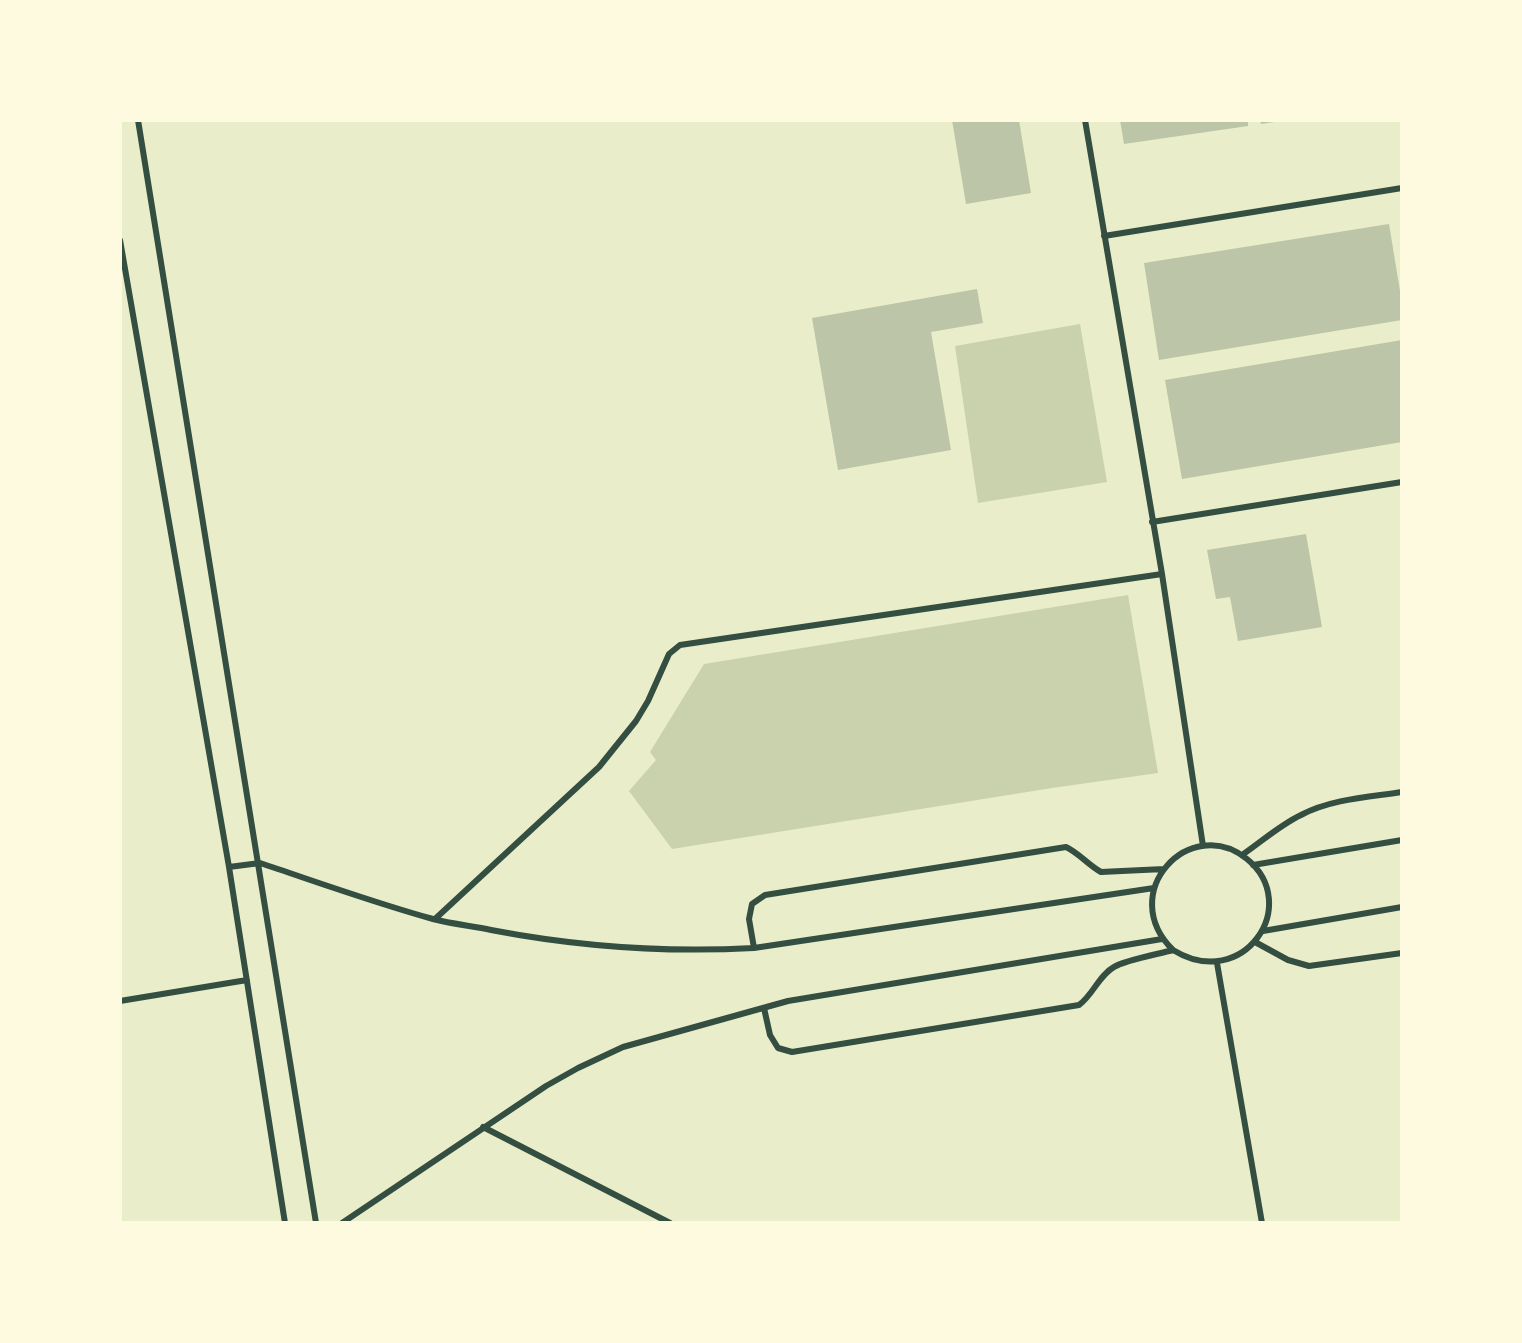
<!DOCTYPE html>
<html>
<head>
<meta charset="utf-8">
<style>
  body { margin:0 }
  #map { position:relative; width:1522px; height:1343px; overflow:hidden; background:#e9edc9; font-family:Poppins,sans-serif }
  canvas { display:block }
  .frame { position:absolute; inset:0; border:122px solid #fefae0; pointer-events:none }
</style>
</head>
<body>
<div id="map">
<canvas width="1522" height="1343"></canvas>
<div class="frame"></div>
</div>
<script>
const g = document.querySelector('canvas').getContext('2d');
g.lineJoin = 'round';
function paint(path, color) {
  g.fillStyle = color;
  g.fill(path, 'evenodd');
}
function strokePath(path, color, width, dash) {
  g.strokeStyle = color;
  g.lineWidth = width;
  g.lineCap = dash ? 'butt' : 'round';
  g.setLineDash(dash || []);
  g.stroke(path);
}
paint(new Path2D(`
  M1080 324 1107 482 978 503 955 346Z
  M1128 595 1158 773 1052 788 672 849 629 791 656 760 650 752 704 664Z`), '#cad2ad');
paint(new Path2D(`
  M952 120H1019L1031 193 966 204Z
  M1120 120H1248V126L1124 144Z
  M1260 120H1281V121L1261 124Z
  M1389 224 1402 303V320L1159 360 1144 263Z
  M977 289 983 323 931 332 951 450 838 470 812 318Z
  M1402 340V442L1182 479 1165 380Z
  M1306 534 1322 627 1238 641 1230 597 1216 599 1207 550Z`), '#bcc5a7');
strokePath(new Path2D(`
  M138 120 316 1223
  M1085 120 1162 574 1203 846
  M1104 236 1402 188
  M120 240 229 867 285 1223
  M1152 522 1402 482
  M1242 855C1261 842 1280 825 1301 815 1331 799 1369 797 1402 792
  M1253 865 1402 840
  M229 867 260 863C317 882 375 903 433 919 452 924 472 926 491 930 580 947 664 953 754 948L1154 888
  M435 919 599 767 636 721 648 701 669 654 680 645 1162 574
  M1263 931 1402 907
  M1255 942 1288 960 1309 966 1402 953
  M754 948 749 919 752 904 765 895 1066 847C1079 853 1088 865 1101 872L1164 869
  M1217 963 1262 1223
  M120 1001 247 980
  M764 1008 770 1035 778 1048 792 1052 1079 1005C1093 995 1099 975 1114 967 1125 960 1159 954 1173 950 1243 993 1303 905 1247 859 1190 813 1115 893 1173 950
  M483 1127 670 1223
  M342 1223 546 1086 578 1068 623 1047 788 1001 1162 939`), '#344e41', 6);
</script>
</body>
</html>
